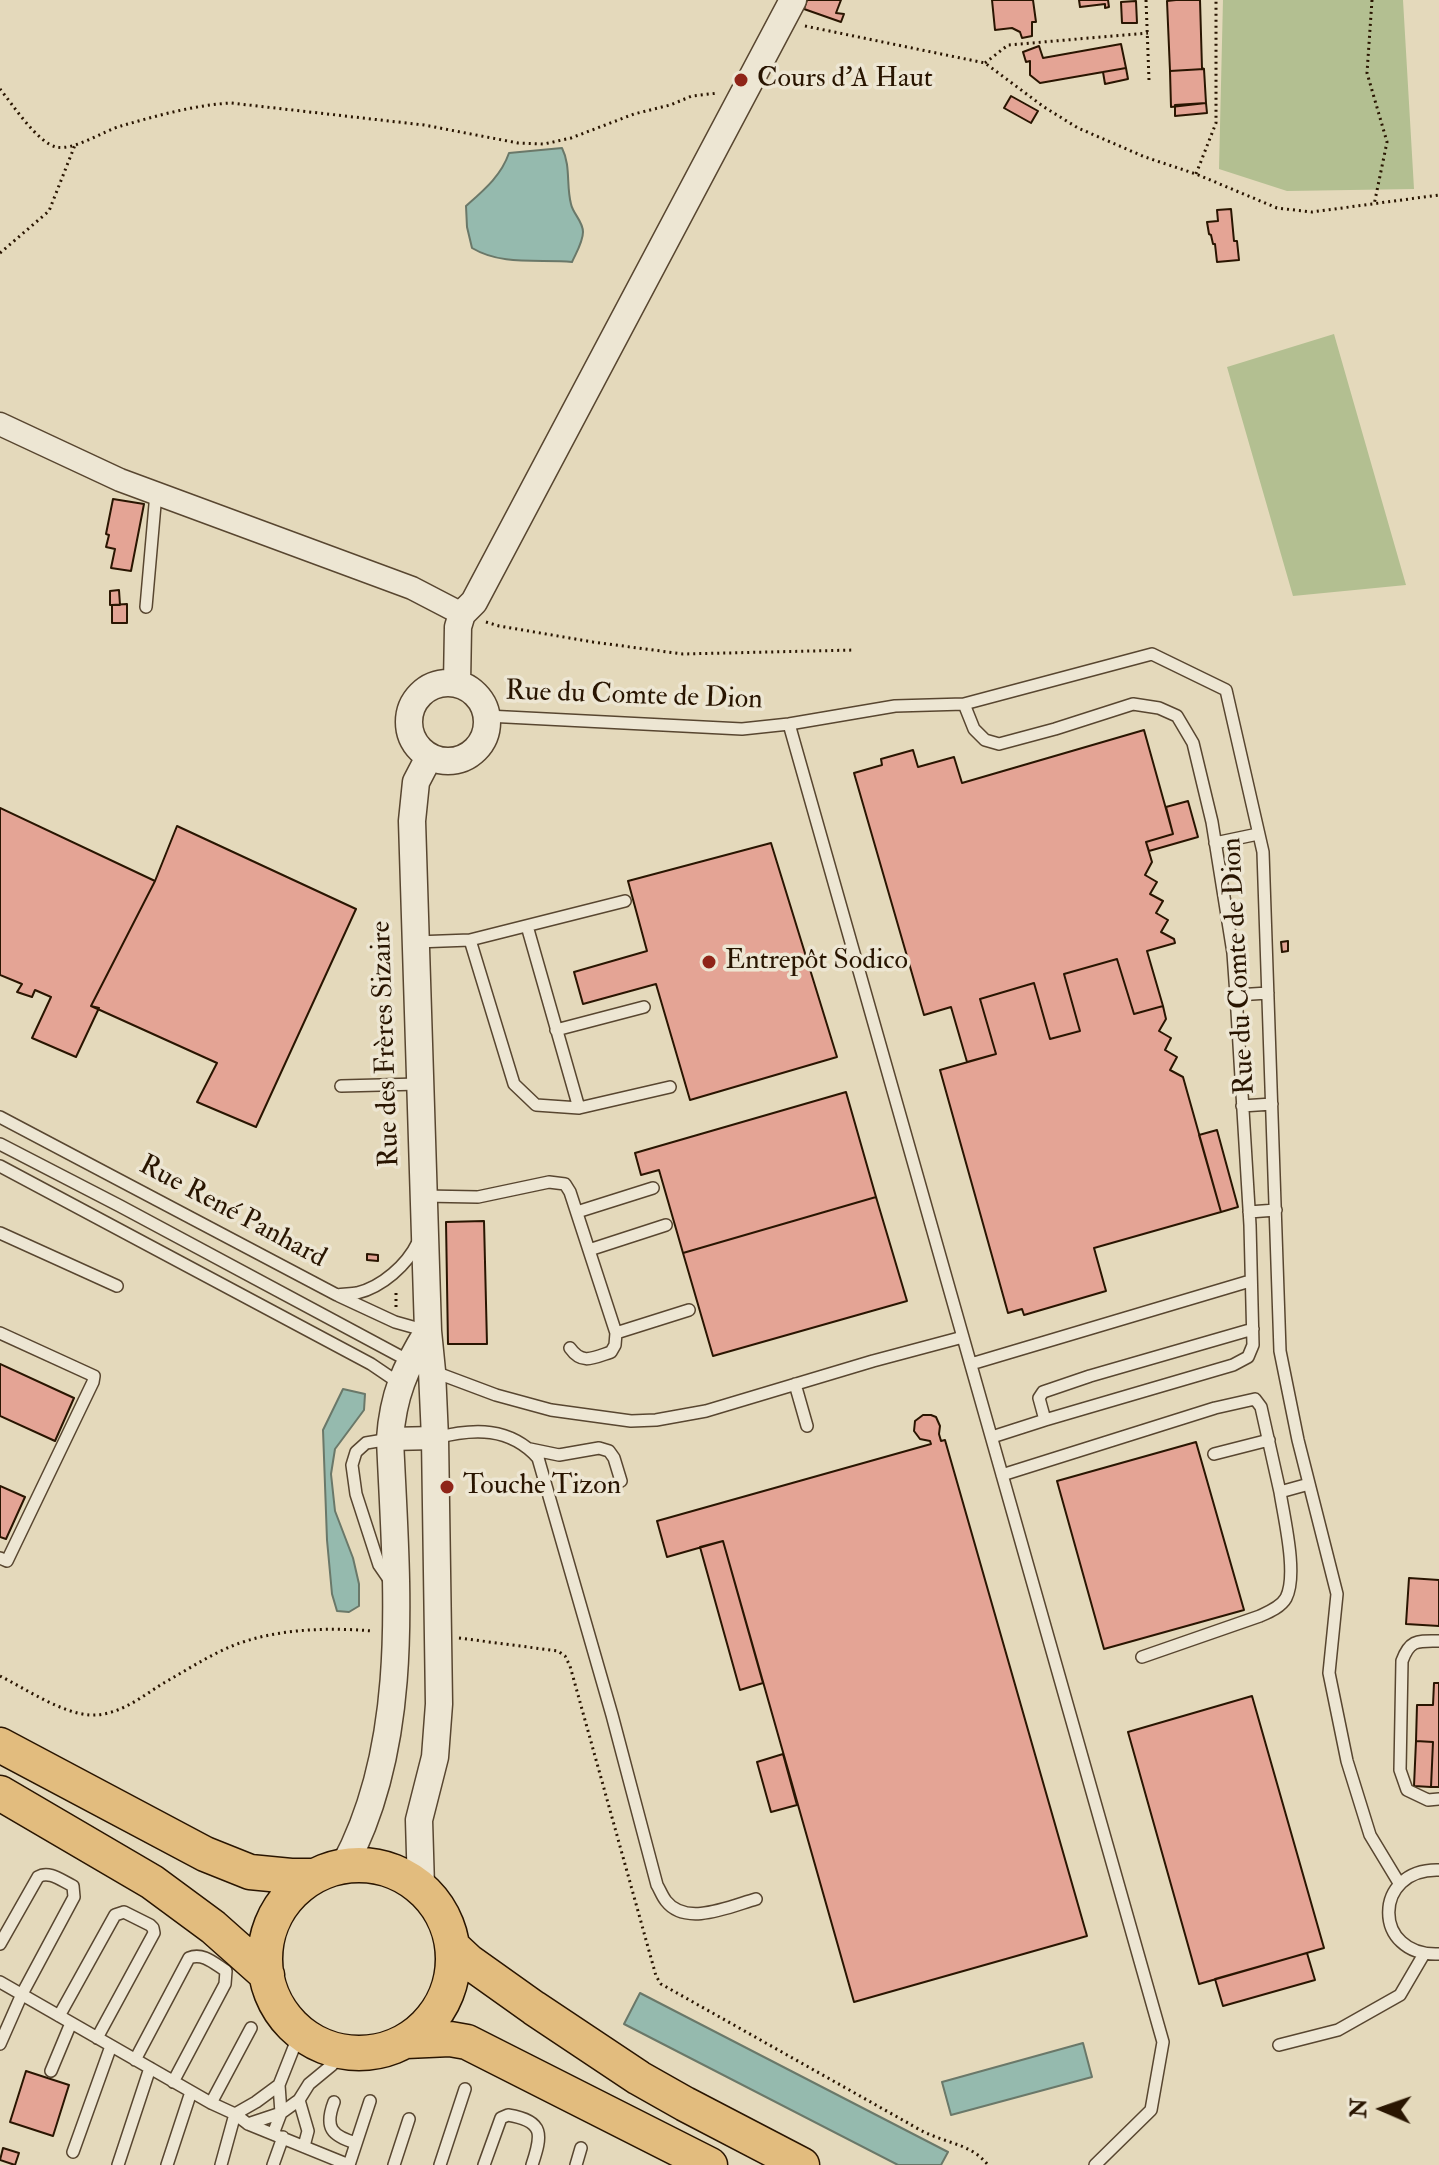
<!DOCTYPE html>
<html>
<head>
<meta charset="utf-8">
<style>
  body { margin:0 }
  #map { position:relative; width:1439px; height:2165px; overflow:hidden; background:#e4d9bb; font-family:"IM FELL Double Pica",serif }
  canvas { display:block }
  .north { position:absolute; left:1343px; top:2069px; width:80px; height:80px; -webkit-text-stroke:6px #ede6d3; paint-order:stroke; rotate:272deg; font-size:22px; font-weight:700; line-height:32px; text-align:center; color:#291501 }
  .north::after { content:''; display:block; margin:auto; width:28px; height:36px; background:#291501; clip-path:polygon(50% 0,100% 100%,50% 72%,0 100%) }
</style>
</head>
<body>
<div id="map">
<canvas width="1439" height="2165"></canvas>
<div class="north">N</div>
</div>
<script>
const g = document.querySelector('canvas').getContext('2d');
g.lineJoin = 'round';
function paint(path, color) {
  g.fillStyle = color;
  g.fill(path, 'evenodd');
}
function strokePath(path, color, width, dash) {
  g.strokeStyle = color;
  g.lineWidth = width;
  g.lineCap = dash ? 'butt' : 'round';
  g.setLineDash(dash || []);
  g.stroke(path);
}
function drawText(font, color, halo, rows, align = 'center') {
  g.font = font + ' "IM FELL Double Pica",serif';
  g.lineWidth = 7;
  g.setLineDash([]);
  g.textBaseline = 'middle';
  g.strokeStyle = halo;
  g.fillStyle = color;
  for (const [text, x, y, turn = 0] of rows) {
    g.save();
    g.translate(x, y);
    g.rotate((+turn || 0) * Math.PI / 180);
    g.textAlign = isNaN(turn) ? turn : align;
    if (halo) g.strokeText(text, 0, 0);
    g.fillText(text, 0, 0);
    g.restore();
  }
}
paint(new Path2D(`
  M1223 0H1403L1414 189 1287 191 1219 169Z
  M1334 334 1406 585 1293 596 1227 367Z`), '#b3bf91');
const water = new Path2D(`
  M562 148C571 166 566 185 571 204 573 214 583 221 583 232 583 242 576 253 572 262 539 259 502 266 472 248L467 227 466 206C484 190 501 176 509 153Z
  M343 1389 365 1394 364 1410 335 1449 331 1474 335 1511 353 1558 359 1584V1606L349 1612 337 1611 332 1594 327 1540 323 1430Z
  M640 1993 948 2152 941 2165H898L624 2024Z
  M1083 2043 1092 2077 951 2115 942 2082Z`);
paint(water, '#95baae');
strokePath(water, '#6a7869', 2);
const building = new Path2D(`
  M807 0H841L836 13 844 14 841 22 804 9Z
  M992 0H1033L1036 22H1032V36L1022 38 1020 32 1012 28 995 30Z
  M1079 0H1108L1109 7 1105 8V4L1080 7Z
  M1176 0H1200L1202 68 1204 69 1170 71 1167 1Z
  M1136 1 1137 23H1122L1121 2Z
  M1121 44 1126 68 1040 83 1030 75V61L1026 62 1023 52 1039 46 1043 58Z
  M1126 68 1128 79 1105 84 1103 72Z
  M1204 69 1206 103 1171 107 1170 71Z
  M1011 96 1038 111 1031 123 1004 108Z
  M1206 103 1207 113 1175 116V105Z
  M1231 209 1234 241H1237L1239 260 1217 262 1215 244H1213L1211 235 1209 234 1207 222 1218 221 1217 210Z
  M113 499 144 504 131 571 111 568 115 549 106 547 109 535 106 534Z
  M119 590 120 605H110V591Z
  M127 604V623H112V605Z
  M1144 730 1173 834 1146 842 1152 862 1145 875 1157 882 1150 894 1163 901 1156 913 1168 920 1161 932 1174 939 1175 943 1147 951 1163 1006 1134 1014 1117 959 1064 974 1080 1031 1050 1039 1034 983 980 999 996 1054 967 1062 951 1007 924 1015 854 773 882 765 881 759 913 750 918 767 954 757 962 783Z
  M1188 801 1198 837 1149 851 1146 842 1173 834 1166 807Z
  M0 808 155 881 91 1006 99 1008 76 1057 32 1038 51 997 35 990 32 997 17 992 22 984 0 975Z
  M177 826 356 909 256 1127 197 1102 217 1063 91 1006 155 881Z
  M771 843 837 1057 690 1100 656 984 583 1004 574 972 647 951 628 881Z
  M1288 941V951L1282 952 1281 942Z
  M1117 959 1134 1014 1163 1006 1166 1019 1159 1031 1171 1038 1165 1050 1177 1057 1170 1070 1183 1077 1221 1212 1094 1248 1106 1291 1024 1315 1022 1309 1008 1313 940 1070 996 1054 980 999 1034 983 1050 1039 1080 1031 1064 974Z
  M846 1092 876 1197 683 1253 659 1170 641 1175 635 1153Z
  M1217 1130 1238 1207 1221 1212 1199 1135Z
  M876 1197 907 1301 713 1356 683 1253Z
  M484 1221 487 1344H448L446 1222Z
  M367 1254 378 1255V1261L367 1260Z
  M0 1364 74 1398 55 1441 0 1416Z
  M923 1415H931L936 1417 940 1426 939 1434 941 1441 945 1440 1087 1936 854 2002 723 1541 667 1557 657 1521 931 1444 930 1441 920 1439 914 1431 915 1421Z
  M1196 1442 1244 1610 1104 1649 1057 1481Z
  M0 1486 25 1497 6 1539 0 1537Z
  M723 1541 763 1683 740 1690 700 1547Z
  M1409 1578 1439 1580V1626L1406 1624Z
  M1434 1683H1439V1787H1431L1433 1742 1416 1741 1417 1705H1433Z
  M1252 1696 1324 1948 1199 1984 1128 1732Z
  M1416 1741 1433 1742 1431 1787 1414 1786Z
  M783 1754 797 1805 771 1812 757 1762Z
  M1307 1953 1315 1980 1223 2006 1215 1979Z
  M26 2071 69 2085 53 2136 10 2122Z
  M3 2148 19 2153 15 2165 0 2160Z`);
paint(building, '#e4a495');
strokePath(building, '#291501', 2);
const service = new Path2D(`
  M146 607 156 493
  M964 704 974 729 985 740 999 744 1055 729 1133 704 1159 708 1177 716 1193 743 1212 822 1233 953 1236 995 1250 1225 1253 1345 1248 1357 1233 1365 1045 1420 1039 1398 1043 1392 1090 1376 1253 1329
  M487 716 742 729 789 724 895 706 964 704 1152 654 1226 690 1263 852 1280 1351 1298 1440 1337 1594 1329 1673 1347 1761 1370 1835 1399 1883
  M789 724 1163 2042 1151 2110 1095 2165
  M1215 843 1258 834
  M527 926 579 1108
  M470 940 514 1084 536 1105 579 1108 670 1087
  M416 942 470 940 625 901
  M1236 995 1268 993
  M556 1030 644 1007
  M341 1086 419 1084
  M1242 1106 1272 1104
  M0 1117 337 1295C344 1294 351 1294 357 1293 382 1287 407 1265 418 1242
  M0 1144 120 1206 409 1361
  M0 1166 371 1364 399 1383
  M424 1196 478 1197 549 1182 565 1184 570 1192 616 1333 615 1345 611 1352C593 1358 582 1365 570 1348
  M577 1212 653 1188
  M1249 1212 1276 1210
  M0 1233 117 1286
  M589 1250 666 1225
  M339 1296 395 1322 427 1331
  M0 1333 94 1376 93 1382 7 1561 0 1558
  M616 1333 689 1310
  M971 1364 1250 1281
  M432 1371 496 1395 551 1410 631 1421 656 1420 706 1411 873 1361 963 1337
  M795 1384 807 1426
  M992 1437 1045 1420
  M436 1438C474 1428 510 1427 538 1458L612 1715 657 1885C660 1890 662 1896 666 1901 686 1927 731 1906 756 1899
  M390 1439 366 1443 356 1452 352 1465 356 1494 379 1565 390 1581
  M530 1449 559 1455 599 1448 609 1451 614 1458 621 1481
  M1214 1454 1269 1440
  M1002 1475 1215 1408 1255 1399 1261 1407 1280 1492
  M1439 1641C1418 1641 1410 1639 1402 1661L1400 1770 1407 1790 1428 1800 1439 1799
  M1142 1657 1260 1616C1269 1612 1281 1607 1286 1598 1298 1575 1284 1518 1280 1492L1309 1484
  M1439 1870C1372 1868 1372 1957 1439 1954
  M0 1944 38 1877C49 1870 62 1881 73 1886L74 1897 22 1994 0 2044
  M0 1982 211 2103 235 2114 248 2124 349 2165
  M59 2016 115 1915 124 1912 150 1925 153 1928 154 1933 97 2038
  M1279 2045 1338 2030 1400 1995 1424 1954
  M135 2060 189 1958C203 1952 215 1964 226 1971L225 1984 173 2082
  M51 2071 71 2023
  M334 2102C324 2128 332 2136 356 2143
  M211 2103 251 2028
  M248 2124 281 2113 299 2100
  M273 2134 281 2113 279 2085
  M304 2146 308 2131 299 2100 309 2084 332 2065 340 2051
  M73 2152 111 2046
  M118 2165 150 2068
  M167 2165 191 2092
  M221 2165 235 2114 256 2102 279 2085 300 2032
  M273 2165 283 2137
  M349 2165 370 2101
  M394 2165 409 2119
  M440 2165 465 2089
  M484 2165 501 2118 508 2115C545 2121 542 2135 532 2165
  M576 2165 581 2148`);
const minor = new Path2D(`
  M0 424 120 480 412 588 462 614
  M390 1439 435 1438`);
const tertiary = new Path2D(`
  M409 722a39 39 0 1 1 78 0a39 39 0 1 1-78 0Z
  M457 684 458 627 462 614 474 602 793 0
  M344 1866C413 1738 396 1579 390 1439 393 1395 405 1368 428 1331
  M421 1887 419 1820 435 1757 439 1704 435 1438 432 1371 428 1331 412 821 416 782 429 757`);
const primary = new Path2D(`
  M0 1745 205 1854 250 1872 291 1876H314
  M0 1793 152 1882 213 1927 267 1975
  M265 1959a94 94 0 1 1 188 0a94 94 0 1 1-188 0Z
  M453 1947 468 1961 534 2008 639 2078 685 2104 802 2165
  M406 2041 450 2039 467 2042 710 2165`);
strokePath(service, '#584630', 14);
strokePath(minor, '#584630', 25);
strokePath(tertiary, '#584630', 29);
strokePath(primary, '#291501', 37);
strokePath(new Path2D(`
  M1146 0 1149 80
  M1372 0 1367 73 1387 142 1374 205
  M805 26 985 63 1044 107 1078 128 1145 157 1196 174 1277 208 1312 212 1439 195
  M985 63 1008 45 1148 33
  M0 89C13 105 37 142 56 147 74 151 103 131 121 126 156 116 194 105 231 103L424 125 518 143 544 144 571 138 634 114 670 105 692 96 718 93
  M1196 174 1216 123V0
  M0 253 49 211 75 145
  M486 622 499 626 593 642 683 654 855 650
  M396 1307V1290
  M459 1638 558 1651 565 1656 570 1666 656 1976 661 1984 908 2123C915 2127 923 2132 931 2135 952 2144 973 2146 988 2165
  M0 1676C26 1689 61 1713 90 1715 118 1716 140 1698 162 1684 185 1671 208 1656 232 1646 274 1629 327 1627 372 1631`), '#291501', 3, [2, 4]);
strokePath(service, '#ede6d3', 11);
strokePath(minor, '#ede6d3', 22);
strokePath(tertiary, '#ede6d3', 26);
strokePath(primary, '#e2bc7e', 34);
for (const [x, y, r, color] of [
  [741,80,8,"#8f2418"],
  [709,962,8,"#8f2418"],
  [447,1487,8,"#8f2418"]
]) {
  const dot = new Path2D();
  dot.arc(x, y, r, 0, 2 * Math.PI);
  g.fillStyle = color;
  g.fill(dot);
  strokePath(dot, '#ede6d3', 3);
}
drawText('28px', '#291501', '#ede6d3', [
  ["Cours d'A Haut",757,80],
  ["Entrepôt Sodico",725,962],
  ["Touche Tizon",463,1487]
], 'left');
drawText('28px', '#291501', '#ede6d3', [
  ["Rue du Comte de Dion",634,697,2],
  ["Rue du Comte de Dion",1240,966,-93],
  ["Rue des Frères Sizaire",387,1044,-92],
  ["Rue René Panhard",232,1213,28]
]);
</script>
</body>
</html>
